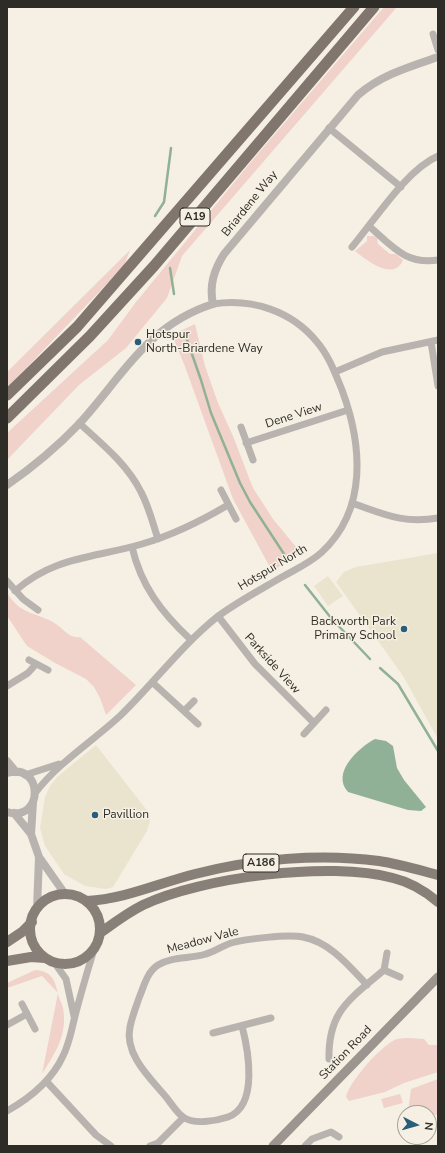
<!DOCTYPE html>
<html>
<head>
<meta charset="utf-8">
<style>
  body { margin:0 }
  #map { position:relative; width:445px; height:1153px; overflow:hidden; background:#f5f0e3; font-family:"Nunito Sans",sans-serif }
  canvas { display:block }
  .frame { position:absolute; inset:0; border:8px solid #2e2c27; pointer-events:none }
  .north { position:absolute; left:397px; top:1105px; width:40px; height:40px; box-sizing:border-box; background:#f5f0e3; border:1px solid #a5a298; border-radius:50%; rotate:96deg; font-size:11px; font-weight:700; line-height:16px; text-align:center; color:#2e2c27 }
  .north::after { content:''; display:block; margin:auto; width:14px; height:18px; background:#295d79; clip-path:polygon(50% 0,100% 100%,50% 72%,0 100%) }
</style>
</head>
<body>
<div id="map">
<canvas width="445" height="1153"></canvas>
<div class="frame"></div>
<div class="north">N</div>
</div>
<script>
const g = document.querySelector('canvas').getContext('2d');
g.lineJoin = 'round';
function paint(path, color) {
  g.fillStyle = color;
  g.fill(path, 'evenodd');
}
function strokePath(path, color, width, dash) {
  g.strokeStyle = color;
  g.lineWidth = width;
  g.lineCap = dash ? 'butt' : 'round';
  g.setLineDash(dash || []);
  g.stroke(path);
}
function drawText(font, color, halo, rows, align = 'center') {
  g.font = font + ' "Nunito Sans",sans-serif';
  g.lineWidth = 3;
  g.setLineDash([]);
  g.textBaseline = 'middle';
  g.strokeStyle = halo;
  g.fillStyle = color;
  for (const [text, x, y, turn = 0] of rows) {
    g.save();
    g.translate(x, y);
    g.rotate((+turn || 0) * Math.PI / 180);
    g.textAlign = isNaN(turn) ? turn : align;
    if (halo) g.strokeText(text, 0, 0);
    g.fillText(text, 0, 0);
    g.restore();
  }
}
paint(new Path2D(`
  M438 553V739L403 676 336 582 344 572 356 567Z
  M328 576 343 596 328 606 314 586Z
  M96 745 149 813 150 821 147 831 113 887 106 889 85 886 64 874 45 846 40 828 45 797 50 786 57 777Z`), '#eae4cf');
paint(new Path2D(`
  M384 7H397L182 256 167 298 126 348 79 385 7 460V433L108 340 136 302 250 163Z
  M367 236H374L377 238 378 244 390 254H396L403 260C394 282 366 260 355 251L367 241Z
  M130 250 124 266 7 388V372Z
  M195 324 205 366 218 403 233 436 253 488 273 519 301 553 272 571 233 499 184 364 172 335Z
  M7 592C9 597 16 605 21 608 32 615 46 617 56 624 64 629 69 639 80 637L136 685 106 715 100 698 94 687 86 679 55 663 27 646 7 616Z
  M35 970C52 971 55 980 58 994 59 999 62 1003 63 1008 68 1035 55 1053 42 1074L58 993 42 976 7 988V983Z
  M410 1038 424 1039 429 1045H438V1072L404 1083 385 1092 349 1101 346 1097C349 1082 382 1044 397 1039 401 1038 406 1038 410 1038Z
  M438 1079V1115L408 1112 411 1089Z
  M400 1094 403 1103 384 1108 381 1099Z`), '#f0d2ca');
paint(new Path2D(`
  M375 739 386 741 393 746 397 768 404 780 426 807 421 811 408 810 348 792C331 773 358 748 375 739Z`), '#90b195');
strokePath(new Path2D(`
  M155 216 164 202 171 148
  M170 268 174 294
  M186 337 201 380 211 413 240 483 250 502 284 554
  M305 585 331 618 370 659
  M380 668 398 684 438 751`), '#90b195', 2.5);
strokePath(new Path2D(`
  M433 34 438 50
  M329 128 401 187
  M370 227C392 246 406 265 438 260
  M352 247C375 220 406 170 438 156
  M431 342 438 386
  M335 372 382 352 438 340
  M79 423C102 444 127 464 141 492 149 507 153 524 158 539
  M241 427 253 460
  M246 443 348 410
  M221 490 236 519
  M352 503C384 514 403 524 438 518
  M132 547C141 586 162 613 190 639
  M7 581 23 599 38 610
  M15 591C54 556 95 558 142 544 173 535 201 521 228 505
  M218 616 255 664 314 723
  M29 660 48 670
  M152 682 198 724
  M7 686 28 673 36 664
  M184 711 194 701
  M304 734 326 710
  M25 775 59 764
  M35 793C60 761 92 742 121 715 154 683 181 646 217 617 237 602 260 590 282 577 296 569 310 563 322 552 368 509 362 444 342 390 335 373 329 356 317 342 292 311 252 298 213 304
  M387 953 384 970 400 977
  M54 962 66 979 74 1016
  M22 1004 35 1029
  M7 1025 27 1014
  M242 1026C248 1049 259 1106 228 1117 216 1121 194 1125 183 1117 177 1113 171 1103 166 1097 150 1078 124 1054 130 1027 132 1017 136 1007 139 998 144 986 147 972 158 965 173 956 190 959 206 954 214 952 222 946 231 943 245 939 288 934 303 937 330 942 349 966 367 985
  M213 1033 271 1018
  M329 1059C328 1011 350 999 384 970
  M46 1081 96 1135 111 1146
  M7 1111C30 1098 52 1080 63 1056 70 1042 72 1027 76 1012 82 990 88 968 95 947
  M150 1146 158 1143 183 1118
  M305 1146 312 1139 331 1132 339 1137`), '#b8b3af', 7);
strokePath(new Path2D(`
  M7 485C33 467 57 447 79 424 123 376 147 325 213 304 209 285 214 270 224 254L358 95C381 75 409 67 438 57
  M7 761 16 772
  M7 773C44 762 44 823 7 812
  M14 813 31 834 39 857 65 894
  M31 834 33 802
  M37 909 39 857`), '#b8b3af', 8);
strokePath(new Path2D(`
  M273 1146 438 977`), '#9c958f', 9);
strokePath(new Path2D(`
  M30 929a35 35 0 1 1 70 0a35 35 0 1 1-70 0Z
  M87 901C125 899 159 883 195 874 253 859 320 853 379 861 399 864 419 870 438 875
  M100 933C114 923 127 913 143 905 202 877 330 861 393 878 410 882 425 891 438 902
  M7 942 22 932 32 922
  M7 961 31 957 45 958`), '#888078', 10);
strokePath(new Path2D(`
  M7 395 77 327 354 7
  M7 418 90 336 154 266 374 7`), '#80766e', 11);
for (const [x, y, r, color] of [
  [138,342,4,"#295d79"],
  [404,629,4,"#295d79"],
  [95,815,4,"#295d79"]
]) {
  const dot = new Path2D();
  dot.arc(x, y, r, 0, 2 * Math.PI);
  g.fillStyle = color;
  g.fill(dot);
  strokePath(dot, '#f5f0e3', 1.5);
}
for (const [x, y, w] of [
  [195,217,30],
  [261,863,36]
]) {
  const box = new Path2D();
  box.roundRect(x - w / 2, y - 9, w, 18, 3);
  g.fillStyle = '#f5f0e3';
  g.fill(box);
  strokePath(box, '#2e2c27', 1);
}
drawText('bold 11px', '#2e2c27', null, [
  ["A19",195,217],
  ["A186",261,863]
]);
drawText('12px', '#2e2c27', '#f5f0e3', [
  ["Briardene Way",250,204,-51],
  ["Dene View",294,416,-18],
  ["Hotspur North",273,568,-31],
  ["Parkside View",272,664,48],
  ["Meadow Vale",203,941,-15],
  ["Station Road",346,1053,-46]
]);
drawText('12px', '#2e2c27', '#f5f0e3', [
  ["Hotspur",146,335],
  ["North-Briardene Way",146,349],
  ["Backworth Park",396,622,"right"],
  ["Primary School",396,636,"right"],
  ["Pavillion",103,815]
], 'left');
</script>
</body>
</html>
